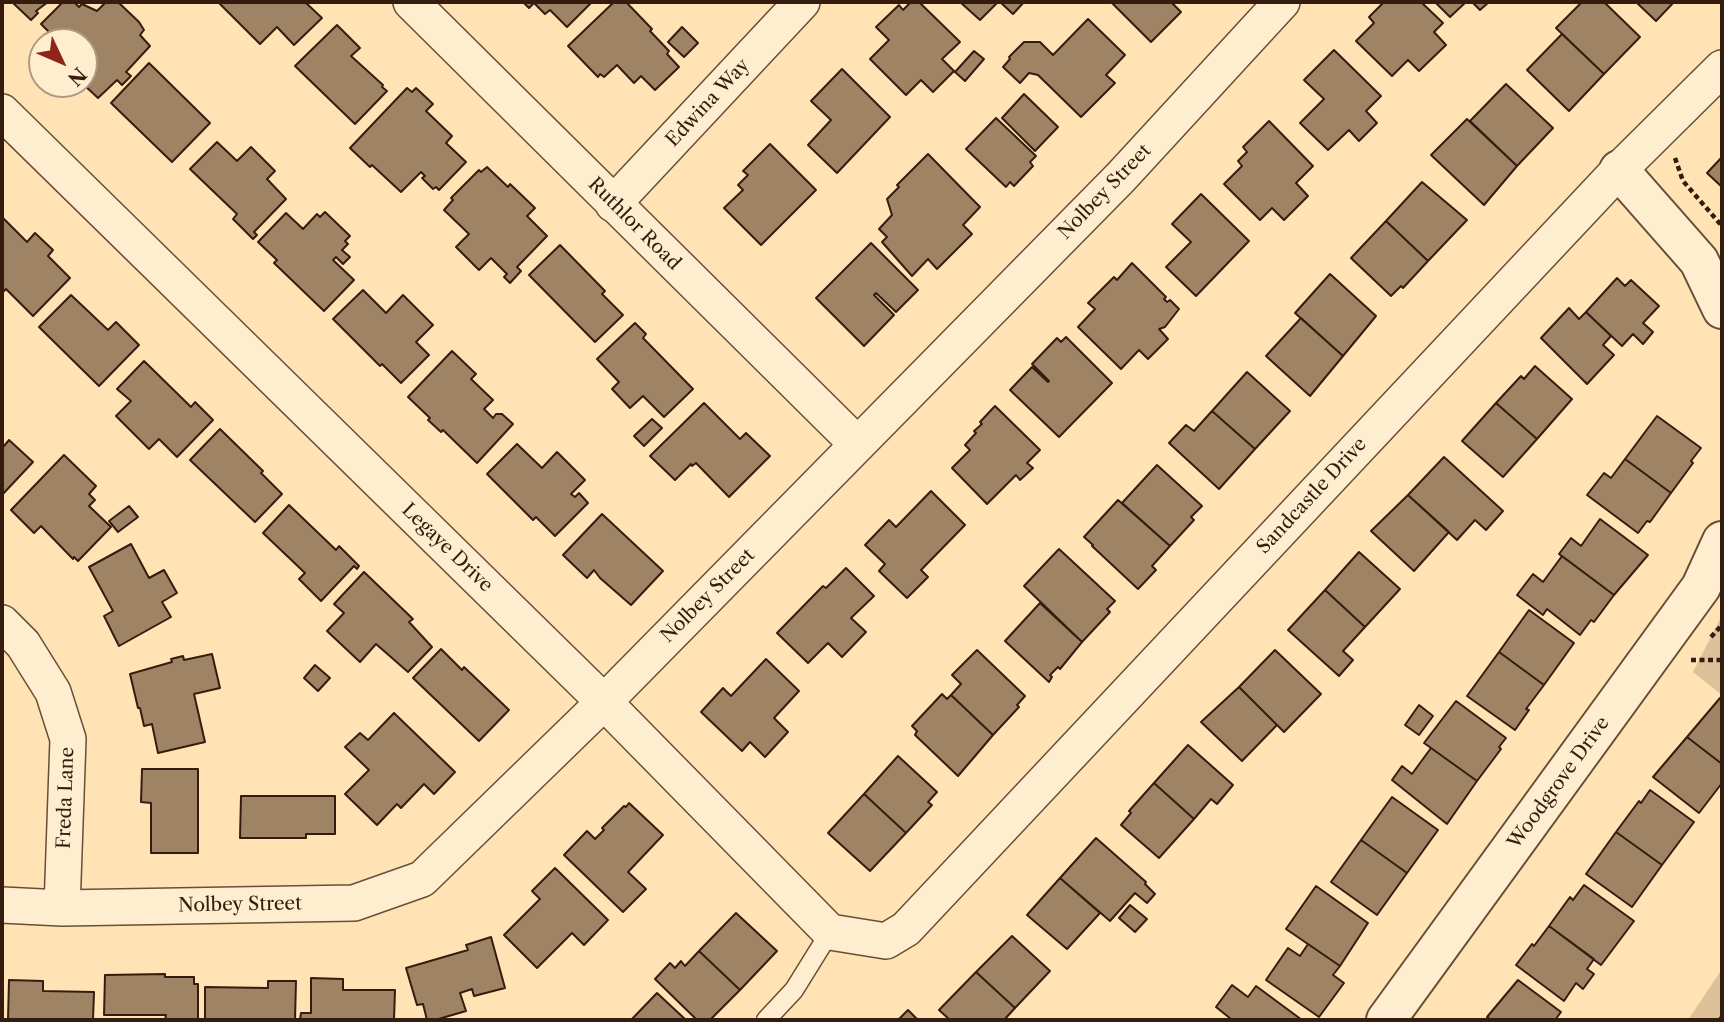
<!DOCTYPE html>
<html>
<head>
<meta charset="utf-8">
<style>
  body { margin:0 }
  #map { position:relative; width:1724px; height:1022px; overflow:hidden; background:#ffe3b5; font-family:"Libre Caslon Text",serif }
  canvas { display:block }
  .frame { position:absolute; inset:0; border:4px solid #361c0f; pointer-events:none }
  .north { position:absolute; left:28px; top:28px; width:70px; height:70px; box-sizing:border-box; background:#ffedcf; border:2px solid #af9982; border-radius:50%; rotate:134deg; font-size:19px; font-weight:700; line-height:28px; text-align:center; color:#361c0f }
  .north::after { content:''; display:block; margin:auto; width:24px; height:32px; background:#8f2418; clip-path:polygon(50% 0,100% 100%,50% 72%,0 100%) }
</style>
</head>
<body>
<div id="map">
<canvas width="1724" height="1022"></canvas>
<div class="frame"></div>
<div class="north">N</div>
</div>
<script>
const g = document.querySelector('canvas').getContext('2d');
g.lineJoin = 'round';
function paint(path, color) {
  g.fillStyle = color;
  g.fill(path, 'evenodd');
}
function strokePath(path, color, width, dash) {
  g.strokeStyle = color;
  g.lineWidth = width;
  g.lineCap = dash ? 'butt' : 'round';
  g.setLineDash(dash || []);
  g.stroke(path);
}
function drawText(font, color, halo, rows, align = 'center') {
  g.font = font + ' "Libre Caslon Text",serif';
  g.lineWidth = 6;
  g.setLineDash([]);
  g.textBaseline = 'middle';
  g.strokeStyle = halo;
  g.fillStyle = color;
  for (const [text, x, y, turn = 0] of rows) {
    g.save();
    g.translate(x, y);
    g.rotate((+turn || 0) * Math.PI / 180);
    g.textAlign = isNaN(turn) ? turn : align;
    if (halo) g.strokeText(text, 0, 0);
    g.fillText(text, 0, 0);
    g.restore();
  }
}
paint(new Path2D(`
  M1722 615V695L1693 672Z
  M1722 969V1020H1688Z`), '#ddc199');
const building = new Path2D(`
  M12 2H48L36 11 38 13 31 20Z
  M63 2H74L79 7 82 4 97 11 106 2H118L139 22 144 30 140 35 150 46 126 72 131 76 122 85 117 80 98 98 83 84 84 42H59L41 24Z
  M218 2H305L322 18 294 45 277 27 260 44Z
  M523 2H592L567 27 550 10 545 14 534 3 529 8Z
  M614 2H626L652 29 650 31 669 51 667 54 679 67 655 90 641 76 634 83 617 65 604 77 600 74 598 77 568 46Z
  M911 2H919L960 42 942 59 954 71 933 92 921 80 906 95 870 59 889 40 876 27 899 5 903 10Z
  M960 2H998L980 20Z
  M1000 2H1024L1013 14Z
  M1111 2H1171L1181 12 1151 42Z
  M1384 2H1421L1443 23 1434 32 1446 45 1419 71 1408 60 1392 76 1356 41 1374 23 1369 17Z
  M1435 2H1466L1450 17Z
  M1472 2H1489L1480 10Z
  M1582 2H1604L1640 37 1604 74 1556 28Z
  M1636 2H1674L1656 21Z
  M1088 19 1125 55 1106 75 1115 83 1081 117 1038 75 1029 73 1020 83 1003 67 1010 59 1009 57 1024 42H1040L1053 55Z
  M337 25 360 48 351 56 383 85 382 87 387 91 355 124 295 66Z
  M682 27 698 43 684 57 668 42Z
  M1562 34 1604 74 1569 111 1527 70Z
  M1334 50 1381 96 1366 111 1377 123 1359 141 1349 130 1328 150 1300 123 1324 99 1304 80Z
  M974 51 984 59 965 81 955 72Z
  M149 63 210 123 172 162 111 103Z
  M842 69 890 117 837 173 808 145 831 120 811 101Z
  M1506 84 1553 128 1517 166 1470 121Z
  M407 88 412 92 416 88 433 104 426 111 452 136 446 143 466 162 439 190 436 187 433 189 422 178 425 176 421 172 401 192 372 165 370 167 350 148Z
  M1024 94 1058 127 1035 151 1002 118Z
  M996 118 1036 156 1030 162 1033 166 1014 186 1010 182 1006 187 966 149Z
  M1467 119 1517 166 1484 205 1431 155Z
  M1269 121 1313 166 1296 183 1308 196 1284 220 1272 208 1260 220 1224 184 1242 166 1238 161 1247 152 1243 147Z
  M217 142 237 161 251 147 275 171 267 179 286 199 254 232 257 235 253 239 233 219 237 214 190 169Z
  M770 144 816 190 761 245 724 208 743 190 738 185 748 175 743 171Z
  M928 154 980 207 963 225 972 234 937 269 928 259 912 276 882 242 887 237 879 229 892 215 887 199 899 187 897 185Z
  M1722 157V187L1707 173Z
  M487 167 508 187 510 184 535 208 527 216 547 236 517 267 521 271 510 283 504 277 507 274 491 258 479 270 456 247 469 234 444 210 453 200 451 198 479 170 481 172Z
  M1422 182 1467 220 1428 261 1386 221Z
  M1201 194 1249 241 1196 296 1166 267 1191 242 1172 224Z
  M325 212 350 236 345 241 348 244 342 250 350 257 343 264 336 257 333 260 354 280 324 311 274 263 277 260 258 242 286 213 303 229 317 214 320 217Z
  M2 217 27 242 35 233 53 250 48 256 70 278 33 316 6 289 2 293Z
  M1386 221 1428 261 1403 288 1401 286 1391 296 1351 258Z
  M871 243 918 290 896 312 876 293 874 295 894 315 864 346 816 298Z
  M560 245 605 291 602 294 623 315 595 342 529 275Z
  M1132 263 1166 297 1164 299 1167 302 1170 300 1179 309 1165 327 1159 329 1168 339 1148 359 1139 350 1121 369 1078 327 1095 309 1088 303 1114 277 1117 280Z
  M1330 274 1376 316 1343 356 1295 313Z
  M1617 278 1625 286 1631 280 1659 306 1643 323 1653 332 1643 344 1633 334 1622 346 1586 312Z
  M363 290 386 313 403 295 433 325 416 342 429 355 401 383 382 364 380 366 333 319Z
  M71 295 108 330 116 322 139 345 99 386 39 327Z
  M1569 308 1579 319 1586 312 1611 336 1603 345 1614 355 1587 384 1541 338Z
  M1301 318 1343 356 1310 396 1266 356Z
  M635 323 646 334 643 338 693 389 664 417 643 396 630 408 612 389 619 382 597 359Z
  M1066 337 1112 383 1059 437 1010 390 1032 367 1048 382 1049 381 1032 364 1057 338 1061 342Z
  M452 351 476 374 471 379 493 400 484 409 493 418 496 414H502L513 424 477 463 443 430 441 432 428 420 430 418 408 397Z
  M144 361 191 407 195 402 213 420 177 457 159 439 149 449 116 416 131 401 117 389Z
  M1535 366 1572 399 1537 439 1496 403 1521 376 1524 379Z
  M1247 372 1290 411 1255 449 1212 411Z
  M704 403 740 439 746 433 770 456 729 497 696 463 692 466 691 464 675 480 650 456Z
  M1496 403 1537 439 1503 477 1462 441Z
  M995 406 1040 450 1027 463 1033 468 1020 480 1016 475 987 504 952 468 970 450 965 445 976 433 974 431 982 424 980 422Z
  M1212 411 1255 449 1219 489 1169 443 1186 425 1194 431Z
  M1657 416 1701 448 1691 461 1693 463 1671 493 1625 459Z
  M652 419 662 428 644 446 634 436Z
  M220 429 263 471 261 473 282 494 255 522 190 460Z
  M9 440 33 462 2 495V444L4 446Z
  M517 444 542 468 557 452 585 480 571 494 575 497 579 493 588 503 555 536 536 517 533 520 487 474Z
  M64 455 96 486 89 494 95 500 89 506 111 527 78 561 74 557 73 559 41 526 34 533 11 510Z
  M1444 457 1503 511 1486 530 1475 520 1457 540 1408 495Z
  M1625 459 1671 493 1650 522 1647 521 1638 533 1587 495 1604 473 1611 478Z
  M1157 465 1202 506 1191 517 1194 520 1170 546 1122 503Z
  M931 491 965 525 921 570 928 577 907 598 879 571 885 564 865 545 889 520 896 527Z
  M1408 495 1449 532 1414 571 1371 531Z
  M1118 500 1170 546 1152 566 1156 570 1138 589 1092 546 1093 545 1084 537Z
  M289 505 336 550 339 546 359 566 357 569 354 566 321 601 299 579 305 573 263 533Z
  M129 506 138 517 118 532 109 521Z
  M602 514 663 571 631 605 600 578 594 570 587 578 563 555Z
  M1600 519 1648 555 1614 595 1559 554 1571 538 1581 546Z
  M131 544 149 578 164 570 177 593 162 602 171 617 119 646 104 616 113 611 89 567Z
  M1059 549 1115 601 1107 609 1110 612 1082 642 1024 586Z
  M1359 552 1400 589 1365 627 1325 590Z
  M1562 556 1614 595 1594 622 1591 620 1580 635 1547 609 1543 615 1517 595 1533 574 1543 582Z
  M846 568 874 596 851 618 866 632 842 657 828 643 808 663 777 633 823 586 826 588Z
  M364 572 413 619 409 622 432 647 408 672 376 644 360 662 327 631 344 613 334 604Z
  M1325 590 1365 627 1343 651 1353 660 1339 676 1288 630Z
  M1040 603 1082 642 1060 669 1058 667 1050 675 1052 677 1049 682 1005 641Z
  M1529 610 1574 643 1544 685 1499 652Z
  M441 649 462 670 464 667 509 710 479 741 413 678Z
  M977 650 1025 696 1017 705 1019 707 993 735 951 695 961 684 952 675Z
  M1275 650 1321 694 1284 732 1239 687Z
  M1499 652 1544 685 1526 709 1529 710 1515 730 1467 696Z
  M212 654 220 688 194 694 205 742 158 753 152 724 144 726 140 708H138L130 674 172 662 171 659 183 656 184 660Z
  M766 659 799 691 774 718 788 732 765 757 750 742 742 751 701 712 723 688 731 696Z
  M315 665 330 678 318 691 304 678Z
  M1239 687 1277 725 1242 761 1201 722Z
  M942 694 947 699 951 695 993 735 958 776 915 735 917 731 912 726Z
  M1720 698 1722 699V764L1687 737Z
  M1456 701 1506 738 1499 747 1501 749 1477 781 1424 743Z
  M1419 705 1433 716 1419 735 1405 725Z
  M394 713 455 772 434 794 424 784 401 808 397 804 377 825 345 794 369 770 345 747 360 733 368 740Z
  M1687 737 1722 764V783L1699 813 1653 777Z
  M1188 745 1233 785 1217 804 1211 799 1194 819 1154 783Z
  M1431 748 1477 781 1447 824 1392 780 1402 766 1412 774Z
  M898 756 937 792 928 802 932 805 906 833 864 794Z
  M142 769H198V853H151V803L141 802Z
  M1154 783 1194 819 1159 858 1121 825 1131 813 1129 811Z
  M1650 790 1694 822 1662 865 1616 832 1639 801 1641 803Z
  M864 794 906 833 870 871 828 833Z
  M241 796H335V834H306V838H240Z
  M1392 797 1438 830 1407 873 1361 840Z
  M629 803 663 835 628 872 646 889 623 912 564 855 587 831 595 839 604 830 602 828 624 806 626 807Z
  M1616 832 1662 865 1632 907 1586 874Z
  M1096 838 1146 882 1145 884 1155 894 1147 903 1135 893 1110 921 1060 878Z
  M1361 840 1407 873 1377 915 1331 882Z
  M555 868 608 920 584 945 572 933 537 968 504 935 540 899 532 891Z
  M1060 878 1100 913 1067 949 1027 915Z
  M1584 885 1634 921 1601 965 1549 926 1570 897 1573 900Z
  M1316 886 1368 923 1340 966 1286 929Z
  M1130 905 1147 919 1135 932 1119 918Z
  M736 913 777 951 740 990 699 951Z
  M1549 926 1594 959 1587 969 1594 974 1583 989 1576 983 1564 1001 1516 965 1532 944 1534 946Z
  M1012 936 1050 971 1015 1008 976 972Z
  M491 937 505 988 474 996 472 989 460 993 466 1011 435 1020H427L423 1004 417 1005 406 968 468 950 466 945Z
  M1308 944 1340 966 1333 975 1344 983 1319 1017 1266 980 1288 948 1300 956Z
  M699 951 740 990 710 1020H697L655 979 670 963 675 968 681 961 685 966Z
  M976 972 1015 1008 1004 1020H950L939 1010Z
  M165 974V977H194V984H198V1020H165L166 1015H104L105 975Z
  M311 978 343 979V990H395L394 1020H300L301 1013H311Z
  M9 980 43 981V991L94 992 93 1020H8Z
  M1518 980 1561 1012 1555 1020H1491L1487 1017Z
  M268 981H296L295 1020H205V987L268 988Z
  M1232 985 1248 997 1256 986 1302 1020H1230L1231 1019 1216 1007Z
  M657 993 686 1020H631Z
  M908 1010 918 1020H898Z`);
paint(building, '#9f8365');
strokePath(building, '#361c0f', 2);
const service = new Path2D(`
  M766 1020 794 990 830 932`);
const minor = new Path2D(`
  M411 2 857 444
  M2 112 604 702 830 932 886 941 906 929 1619 170 1722 68
  M613 204 802 2
  M2 623 23 644 53 692 68 739 62 908
  M2 905 62 908 354 903 422 879 604 702 1121 177 1282 2`);
const tertiary = new Path2D(`
  M1619 170 1699 261 1722 309
  M1386 1020 1701 587 1722 541`);
strokePath(service, '#684e38', 21);
strokePath(minor, '#684e38', 38);
strokePath(tertiary, '#684e38', 42);
strokePath(new Path2D(`
  M1675 158 1683 181 1722 226
  M1711 637 1722 625
  M1691 660H1722
  M1720 1020 1722 1017`), '#361c0f', 4.5, [5, 3.5]);
strokePath(service, '#ffedcf', 18);
strokePath(minor, '#ffedcf', 35);
strokePath(tertiary, '#ffedcf', 38);
drawText('19px', '#361c0f', '#ffedcf', [
  ["Edwina Way",708,103,-47],
  ["Nolbey Street",1105,192,-46],
  ["Ruthlor Road",634,224,45],
  ["Sandcastle Drive",1312,496,-47],
  ["Legaye Drive",447,548,44],
  ["Nolbey Street",708,596,-45],
  ["Woodgrove Drive",1559,783,-54],
  ["Freda Lane",66,798,-88],
  ["Nolbey Street",240,905,-1]
]);
</script>
</body>
</html>
